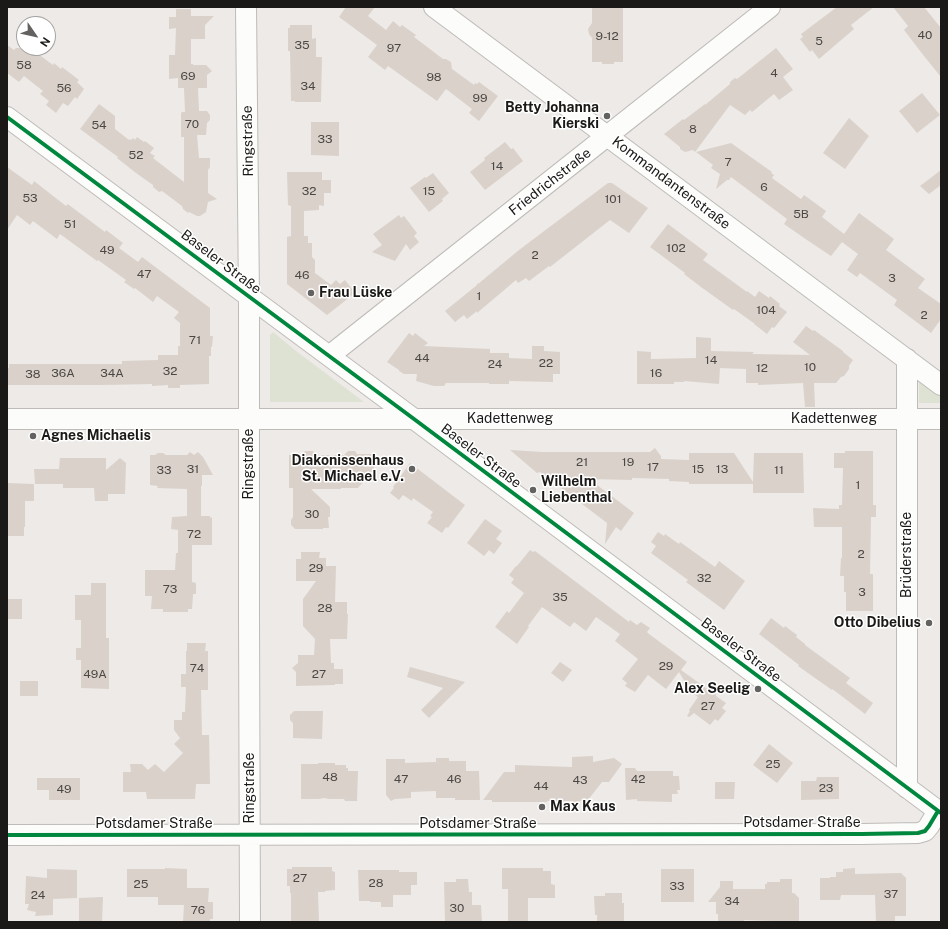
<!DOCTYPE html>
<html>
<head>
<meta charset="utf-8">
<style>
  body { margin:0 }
  #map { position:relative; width:948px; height:929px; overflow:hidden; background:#edeae7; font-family:"Public Sans",sans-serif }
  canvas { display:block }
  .frame { position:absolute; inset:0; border:8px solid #1b1917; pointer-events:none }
  .north { position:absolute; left:16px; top:16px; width:40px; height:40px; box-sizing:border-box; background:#fff; border:1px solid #a4a3a2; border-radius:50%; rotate:124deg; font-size:11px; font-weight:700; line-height:16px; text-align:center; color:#1b1917 }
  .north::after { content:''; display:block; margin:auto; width:14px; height:18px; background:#646260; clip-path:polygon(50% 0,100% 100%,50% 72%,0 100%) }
</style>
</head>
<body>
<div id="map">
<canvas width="948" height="929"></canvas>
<div class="frame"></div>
<div class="north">N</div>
</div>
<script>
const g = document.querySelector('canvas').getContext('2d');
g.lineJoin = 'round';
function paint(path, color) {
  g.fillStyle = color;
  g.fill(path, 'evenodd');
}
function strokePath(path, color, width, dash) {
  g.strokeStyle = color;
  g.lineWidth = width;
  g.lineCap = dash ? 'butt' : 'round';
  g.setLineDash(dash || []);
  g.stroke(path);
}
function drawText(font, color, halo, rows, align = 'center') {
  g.font = font + ' "Public Sans",sans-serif';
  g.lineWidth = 3;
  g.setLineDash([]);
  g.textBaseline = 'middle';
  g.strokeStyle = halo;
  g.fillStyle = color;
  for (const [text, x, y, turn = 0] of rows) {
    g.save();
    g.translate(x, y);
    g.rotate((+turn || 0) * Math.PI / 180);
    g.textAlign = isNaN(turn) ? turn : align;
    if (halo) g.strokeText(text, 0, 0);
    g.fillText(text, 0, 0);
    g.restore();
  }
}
paint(new Path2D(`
  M273 332 296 351 364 402H270V335Z
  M919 377 941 392V403H919Z`), '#dee2d2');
paint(new Path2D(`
  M346 7H375L368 16 386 30 393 21 400 27 402 25 416 35 414 37 418 40 443 59H446L451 62 452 69 474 85 475 83 477 84 479 82 498 96 479 121 469 113 472 109 446 89 437 101 388 66 385 70 368 57 377 45 339 17Z
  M592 7H623V62H614V64H602V62H592V38L589 34 588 29 592 23Z
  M837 7H874L851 25 854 29 819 59 812 50 810 52 800 39 803 37 801 34Z
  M893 7H924L941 28V77L924 56 904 30 908 26Z
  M176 9H191V16H214L205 25V39H191V64H193V65H206L212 71 207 75V88H198L199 111H207L210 115V120L207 123 206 135H197L199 158H210V167L208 170V193L217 199 208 202 206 212 200 216H197L189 212 188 213 183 209 182 206 162 191 159 192 153 187V185L136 173 117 158 118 157 80 129 99 104 115 116V129L129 140 130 139 131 140 133 138 135 140 137 137 144 142 145 141 154 148 150 153 155 156 153 158 184 182V137H181V113L182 112H185L184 88H178V78L169 79V55H175L176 28 169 29V17H176Z
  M290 25H312V39L316 38V57H322L321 102H295V101H291L290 51H288V28H290Z
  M7 45 14 50 16 48H30L53 65 54 63 61 69 62 67 79 80 77 82 84 89 77 99 75 97 68 106 63 103 56 113 46 105 49 101 40 94 43 91 24 76 19 82 7 73Z
  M776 48 793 69 783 77 793 90 779 100 774 94 752 112 750 110 745 115 730 105 695 152 693 150 685 152 680 149V147L664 134 683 119 684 120 705 104V105L730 84V82L735 78 737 79Z
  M922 93 940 115 917 133 899 111Z
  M849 118 869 136 845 169 823 153Z
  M311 122H339V156L311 155Z
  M505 142 511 149 513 148 523 161 485 190 470 172 485 160 484 158Z
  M731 143 772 172 771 173 774 175 772 178 801 199 804 195 826 211 822 217 844 234 859 213 894 239 886 250 925 279 918 288 941 304V319L931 333 894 305 897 300 860 273 857 277 847 270 858 254 842 242 831 256 807 240 784 224 787 219 731 177 729 180H727L716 189 720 174 711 168 713 165 696 152Z
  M7 167 32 185 34 181 66 206 68 204 69 205 105 232 106 230 123 243 119 248 138 262 142 257 210 308V336H213L212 347H211V356H209V384L180 385V388H168V385L152 386V384L103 385H7V368H9V364H122V361L158 360V355H178V346H180V323L174 318 179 312 157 296 153 302 135 288 134 289 124 282 126 280 98 260 97 261 60 234 57 239 33 221 30 225 17 215 7 230Z
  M941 170V185L929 194 920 186Z
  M287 172H322V180H331V193H324V206L319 205V210L304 211V236H308V243H312V257L315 260V273L331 285 336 280 340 284 345 280 355 293 327 315 287 284V237L291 236V206L288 205Z
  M433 173 449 193 442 199 443 201 429 212 410 188 425 177 426 178Z
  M608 183H612L648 208 629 233 610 220 550 267 549 266 529 281 526 278 518 283 516 280 477 313V311L467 319 464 315 455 322 445 311 477 285V283L478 284 519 250Z
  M399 215 401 218 404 216 417 233 414 236 419 242 410 250 406 244 395 261 372 252 382 245 373 234Z
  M668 224 708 254 703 260 747 292V291L755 297 759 291 769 298 770 296 780 304 779 306 787 312 774 328 772 327 767 334 754 324H755L734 309 733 310 701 287 684 274 685 273 650 247Z
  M806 326 813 331 814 330 843 351V352L853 360 849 366V369L844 376 841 377 836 383H814L815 407H805L803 383 758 385V383H746V369L720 368 719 384 684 381V382H674V384H637V351L651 352V359L696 358V337L711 338V351L754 352 752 354 810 355 793 342Z
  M409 333 413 336 415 333 428 343 424 346 490 349V353H509V358L532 359V346H544V351L560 352V374H553V382L509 381V384H489V383H446L444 386H434L416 381 417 374H404L399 371V370L387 362Z
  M655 448 661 456V459L689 460V453H734L753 482 754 453H803L804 493H753V484H689V482L669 481V479L632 478V480L589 479 634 513 621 531 616 527 605 544 607 523 540 472 537 473 510 450 542 452H650Z
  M305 451H313L316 455H344L348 451H355L357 454H374V469L358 488H341V489H311L330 507V517H328L329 528H323V529H295L291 525V520L293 517V488H289V455H301Z
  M845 451H873V505H876V517H871L870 574H873V611H846V592H844V576H840L841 558H842V527H814L813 508 839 509V505H842L843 468H834V453H845Z
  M190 452 194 455 198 452 203 457 213 475H202V486H201V516H210V518L212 517V545H192V582L196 583V594H193V595L192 609H188V612H163V609H151L152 596H145V570H175L176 553H178V530L171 529 172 517 187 516V489L157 488 158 486 150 485V455H155L158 453H163L166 455H187Z
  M60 458H106V470L120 458 126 463 125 494H108V501H95L94 488H63V484H35L34 469H59Z
  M410 463 465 505 448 528 446 527 442 533 427 523 432 517 430 516 433 512 413 498 412 501 403 495 399 500 390 493 394 488 393 487Z
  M7 483 34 484V501H25V527H24V536H7Z
  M485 519 502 531 496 539 502 543 494 554 489 550 484 556 467 543Z
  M658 532 664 536 665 534 679 544 680 542 715 567 719 561 745 581 724 610 686 582 688 580 651 553 656 546 651 542Z
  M530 550 533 552 535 551 629 622 630 620 637 625 641 622 650 628 647 632 649 634 687 662 681 670 706 688 715 686 716 696 726 703 722 708 726 711 718 721 715 719 710 725 694 713 689 717 687 716 690 711 689 710 698 697 691 692 679 672 666 689 648 675 635 692 625 686 627 683 622 679 638 659 615 641 620 634 596 617 586 631 574 622 570 627 542 607 528 626 529 627 517 644 495 627 507 611 509 613 524 593 511 583 514 579 509 575 516 566H517Z
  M301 552H320L319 558H326V566H336L335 602H347V614H348L347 639H330L331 663H334V669H343V684H335V685L296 686V672L292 668 298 663V655H314L315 639 303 626V599L316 581H296V559H301Z
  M91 583H106V638H109V689L81 688V660H76V648H81V620H75V595H91Z
  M7 599H22V619H7Z
  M771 618 784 628 785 626 797 635 796 637 805 644V645L850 678 846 683 873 703 865 714 839 694 832 689V690L798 666 799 665 759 634Z
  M187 643H206L205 651H208V690H201L202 735H209L210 784H196L195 799H147L146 792H123V772H131L130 764H142L148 770 155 764 164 772 183 753 174 744 180 738 174 730V720H182V712H185L186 687H181V674H186V651H187Z
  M560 662 572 670 563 682 551 673Z
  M410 667 465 682 429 718 421 710 443 688 407 677Z
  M20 681H38V696H20Z
  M294 711H323L322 739 293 738V723L290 720V715Z
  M769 744 793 763 777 783 753 765Z
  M593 756V762L614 758 622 764 609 782H602L588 800 580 801 575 807 571 801H547V802H492V800H483L504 772H515V765L572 767V757Z
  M436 758H449V761H466V771H479L480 800H455V798H436V791L411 792V798L395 799 391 801 386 795V759H405V763L436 762Z
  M318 763H335V765H346V768H348V771H358L357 801H345L344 799H329L324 798 319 799H301V764H318Z
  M625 768H635L637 771H673V776H679L680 790H677L678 794H672V802L637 801V799L626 800Z
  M817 777H839V799L801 800V781H816Z
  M37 778H80V800H49V790H37Z
  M715 782H735L734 799H715Z
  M292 867H332V871L335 872V890L325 891V892H318L319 922H291V893H290V886H287V869H292Z
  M165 868 187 869V888H209L208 902H213V919H210V922H183L184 905H158V897H127V869H165Z
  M502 868H543V871H551V884L555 885V898H528V922H508V889H502Z
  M855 868V874L901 873 906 878V916H895V922H876L875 895H841L840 900H820V878H830V877H836V872H843V869Z
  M47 869 77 870V898L53 899V915L35 916 36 912 27 910 29 904H25L26 876 47 878Z
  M661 869H694V902H661Z
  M358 870H399V872H417V885H411V895H393V907H381V902H370V901H359Z
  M456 879H468L469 892H472V905H481L482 922H445L444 882H456Z
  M780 879H792V893H794L799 898V922L744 920V922H718V914H716V902H708L720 887V881H733V889H765V884H767V882H780Z
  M605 893H622V903H624V922H597V915H595L594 896H605Z
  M103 897 102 922H79V898Z`), '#dad1ca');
const minor = new Path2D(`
  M246 7 249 297V617L250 922
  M434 7 941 385
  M7 117 414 419 941 813
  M329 356 770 7
  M907 359V788
  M7 419H941
  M7 835 862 834 918 833 925 831 929 826 938 811`);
strokePath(minor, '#bebbb9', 22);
strokePath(minor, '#fcfcfb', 20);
strokePath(new Path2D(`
  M7 117 414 419 941 813
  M7 835 862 834 918 833 925 831 929 826 938 811`), '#00873e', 4);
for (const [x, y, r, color] of [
  [607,116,4,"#646260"],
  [311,293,4,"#646260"],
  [33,436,4,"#646260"],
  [412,469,4,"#646260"],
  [533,490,4,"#646260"],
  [929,623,4,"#646260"],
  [758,689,4,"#646260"],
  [542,807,4,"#646260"]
]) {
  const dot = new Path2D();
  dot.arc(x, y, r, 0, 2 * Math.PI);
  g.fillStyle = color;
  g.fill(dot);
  strokePath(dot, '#fff', 1.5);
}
drawText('12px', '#4b4744', null, [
  ["40",925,35],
  ["9-12",607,36],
  ["5",819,41],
  ["35",302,45],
  ["97",394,48],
  ["58",24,65],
  ["4",774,73],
  ["69",188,76],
  ["98",434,77],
  ["34",308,86],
  ["56",64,88],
  ["99",480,98],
  ["70",192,124],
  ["54",99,125],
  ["8",693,129],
  ["33",325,139],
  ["52",136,155],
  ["7",728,162],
  ["14",497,166],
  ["6",764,187],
  ["32",309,191],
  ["15",429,191],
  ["53",30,198],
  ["101",613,199],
  ["5B",801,214],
  ["51",70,224],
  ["102",676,248],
  ["49",107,250],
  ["2",535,255],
  ["47",144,274],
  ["46",302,275],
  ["3",892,278],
  ["1",479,296],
  ["104",766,310],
  ["2",924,315],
  ["71",195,340],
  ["44",422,358],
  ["14",711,360],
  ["22",546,363],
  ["24",495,364],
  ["10",810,367],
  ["12",762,368],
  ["32",170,371],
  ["36A",63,373],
  ["34A",112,373],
  ["16",656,373],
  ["38",33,374],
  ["21",582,462],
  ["19",628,462],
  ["17",653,467],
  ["31",193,469],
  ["15",698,469],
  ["13",722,469],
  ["33",164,470],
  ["11",779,470],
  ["1",858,485],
  ["30",312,514],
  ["72",194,534],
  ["2",861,554],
  ["29",316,568],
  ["32",704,578],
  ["73",170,589],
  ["3",862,592],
  ["35",560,597],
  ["28",325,608],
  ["29",666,666],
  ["74",197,668],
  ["49A",95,674],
  ["27",319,674],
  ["27",708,706],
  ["25",773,764],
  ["48",330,777],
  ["47",401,779],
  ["46",454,779],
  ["42",638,779],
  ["43",580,780],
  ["44",541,786],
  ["23",826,788],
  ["49",64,789],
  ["27",300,878],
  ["28",376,883],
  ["25",141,884],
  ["33",677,886],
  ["37",891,894],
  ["24",38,895],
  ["34",732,901],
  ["30",457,908],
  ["76",198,910]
]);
drawText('bold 14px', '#1b1917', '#fff', [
  ["Betty Johanna",599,108],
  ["Kierski",599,124],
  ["Frau Lüske",319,293,"left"],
  ["Agnes Michaelis",41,436,"left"],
  ["Diakonissenhaus",404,461],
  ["St. Michael e.V.",404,477],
  ["Wilhelm",541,482,"left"],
  ["Liebenthal",541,498,"left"],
  ["Otto Dibelius",921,623],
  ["Alex Seelig",750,689],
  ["Max Kaus",550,807,"left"]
], 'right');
drawText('14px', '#1b1917', '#fff', [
  ["Ringstraße",248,141,-91],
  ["Friedrichstraße",550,182,-38],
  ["Kommandantenstraße",671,183,37],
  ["Baseler Straße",221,262,37],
  ["Kadettenweg",510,419],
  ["Kadettenweg",834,419],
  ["Baseler Straße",481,456,37],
  ["Ringstraße",249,464,-90],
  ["Brüderstraße",907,555,-90],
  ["Baseler Straße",741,650,37],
  ["Ringstraße",250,788,-90],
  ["Potsdamer Straße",802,823],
  ["Potsdamer Straße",154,824],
  ["Potsdamer Straße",478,824]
]);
</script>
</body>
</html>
